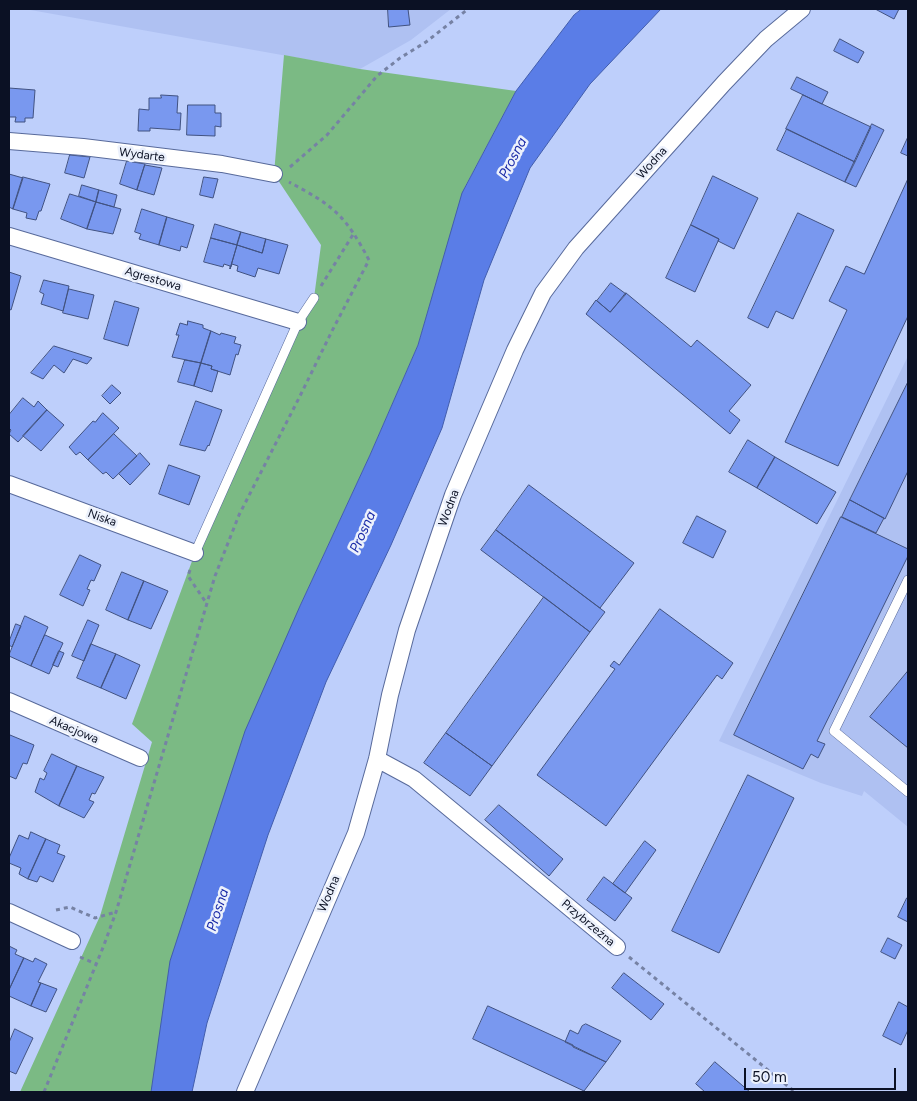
<!DOCTYPE html>
<html>
<head>
<meta charset="utf-8">
<style>
  body { margin:0 }
  #map { position:relative; width:917px; height:1101px; overflow:hidden; background:#becffb; font-family:Figtree,sans-serif }
  canvas { display:block }
  .frame { position:absolute; inset:0; border:10px solid #0b1124; pointer-events:none }
  .scale { position:absolute; left:744px; top:1068px; width:152px; height:22px; box-sizing:border-box; border:2px solid #0b1124; border-top:0; padding-left:6px; font-size:15px; line-height:18px; white-space:nowrap; color:#0b1124; -webkit-text-stroke:4px #ecf1fc; paint-order:stroke }
</style>
</head>
<body>
<div id="map">
<canvas width="917" height="1101"></canvas>
<div class="frame"></div>
<div class="scale">50 m</div>
</div>
<script>
const g = document.querySelector('canvas').getContext('2d');
g.lineJoin = 'round';
function paint(path, color) {
  g.fillStyle = color;
  g.fill(path, 'evenodd');
}
function strokePath(path, color, width, dash) {
  g.strokeStyle = color;
  g.lineWidth = width;
  g.lineCap = dash ? 'butt' : 'round';
  g.setLineDash(dash || []);
  g.stroke(path);
}
function drawText(font, color, halo, rows, align = 'center') {
  g.font = font + ' Figtree,sans-serif';
  g.lineWidth = 5;
  g.setLineDash([]);
  g.textBaseline = 'middle';
  g.strokeStyle = halo;
  g.fillStyle = color;
  for (const [text, x, y, turn = 0] of rows) {
    g.save();
    g.translate(x, y);
    g.rotate((+turn || 0) * Math.PI / 180);
    g.textAlign = isNaN(turn) ? turn : align;
    if (halo) g.strokeText(text, 0, 0);
    g.fillText(text, 0, 0);
    g.restore();
  }
}
paint(new Path2D(`
  M25 9H451L411 40 360 69Z
  M908 356V827L864 791 862 796 821 783 719 741Z`), '#afc1f2');
paint(new Path2D(`
  M284 55 360 69 516 91 465 187 418 345 370 455 300 606 151 1092H20L100 916 152 742 132 724 195 553 314 298 321 245 274 174Z`), '#7bba84');
const water = new Path2D(`
  M582 9H661L590 84 530 168 484 280 442 428 391 545 326 682 268 835 207 1023 192 1092H151L170 961 245 731 300 606 370 455 418 345 462 193 516 91 574 15Z`);
paint(water, '#5a7de7');
strokePath(water, '#425dac', 1);
const building = new Path2D(`
  M388 9H408L410 25 389 27Z
  M878 9H899L894 19 877 10Z
  M840 39 864 52 858 63 834 51Z
  M797 77 828 92 822 104 791 89Z
  M9 88 35 90 33 118H25V122H15L16 117H9Z
  M161 95 178 96 177 113H181L180 130 150 128V131H138L139 109 149 110V98H161Z
  M803 95 871 127 855 162 786 129Z
  M188 105H215V113H221V127L215 126V136L187 135Z
  M872 124 884 130 856 187 845 182Z
  M787 129 855 162 845 182 777 150Z
  M908 137V156L901 153Z
  M70 155 90 157 84 178 65 173Z
  M127 161 145 164 137 190 120 184Z
  M145 165 162 168 154 195 137 190Z
  M9 174 23 178 13 209 9 207Z
  M713 176 758 198 734 249 718 241 719 239 691 225Z
  M23 177 50 184 41 211H39L36 220 26 218 27 213 13 209Z
  M204 177 218 179 213 198 200 195Z
  M908 179V316L838 466 785 442 847 310 829 301 846 266 864 274Z
  M82 185 99 190 96 202 79 196Z
  M99 190 117 195 114 207 96 202Z
  M70 194 96 202 87 229 61 219Z
  M96 202 121 209 113 234 87 229Z
  M142 209 167 217 159 245 139 239 141 234 135 232Z
  M798 213 834 230 793 319 776 311 768 328 748 318Z
  M167 217 194 225 187 248 181 246 180 251 159 245Z
  M215 224 241 232 237 245 211 238Z
  M691 225 719 239 695 292 666 278Z
  M241 232 266 239 262 253 237 245Z
  M211 238 237 245 230 269V266L224 264 223 267 204 262Z
  M266 239 288 245 279 274 258 268 255 277 237 271 238 266 232 264 230 269 237 245 262 253Z
  M9 272 21 276 11 310 9 309Z
  M44 280 69 286 63 311 41 304 44 294 40 292Z
  M611 283 626 294 610 312 597 301Z
  M69 289 94 295 88 319 63 313Z
  M626 293 691 347 697 340 751 385 729 411 740 420 730 434 586 314 596 300 610 312Z
  M115 301 139 308 128 346 104 339Z
  M188 321 203 325V328L211 331 201 363 172 357 179 335H176L180 323 187 325Z
  M211 331 220 335 221 333 236 337 234 343 241 345 238 355 236 354 230 375 211 369 212 366 201 363Z
  M54 346 92 358 87 364 73 359 64 373 54 365 43 379 31 373Z
  M185 360 201 363 194 386 178 382Z
  M201 363 212 366 211 369 218 371 212 392 194 386Z
  M908 382V471L885 519 850 500Z
  M112 385 121 393 110 404 102 396Z
  M23 398 34 407 38 401 47 410 18 442 9 434 11 430 9 428V415Z
  M196 401 222 410 209 446 208 445 205 451 180 445Z
  M47 410 64 425 41 451 23 436Z
  M103 413 119 428 88 460 80 452 76 455 69 447 93 421 95 422Z
  M114 434 137 456 113 479 106 472 103 474 88 460Z
  M748 440 775 457 757 488 729 472Z
  M140 453 150 464 130 485 119 474Z
  M775 457 836 492 817 524 757 488Z
  M169 465 200 476 189 505 159 494Z
  M529 485 634 563 600 608 496 530Z
  M850 500 884 518 876 533 842 517Z
  M697 516 726 531 713 558 683 543Z
  M841 517 908 549V556L817 741 825 744 818 758 811 754 803 769 734 735Z
  M496 530 605 612 590 632 481 550Z
  M80 555 101 565 94 581 91 580 87 589 90 590 83 606 60 595Z
  M122 572 144 581 128 620 106 610Z
  M144 581 168 591 151 629 128 620Z
  M544 597 590 632 492 766 446 733Z
  M660 609 733 663 722 679 717 675 606 826 537 775 615 669 610 666 614 661 619 665Z
  M25 616 48 627 31 666 9 656Z
  M88 620 99 625 84 661 72 656Z
  M16 624 21 626 12 647 9 645V642Z
  M45 635 63 643 49 674 31 666Z
  M91 644 116 654 101 688 77 678Z
  M59 651 64 653 58 667 53 665Z
  M116 654 140 665 126 699 101 688Z
  M908 671V748L870 717Z
  M446 733 492 766 470 796 424 763Z
  M10 735 34 745 27 764 23 763 16 779 9 776Z
  M52 754 77 766 59 806 35 792 40 778 44 780 47 773 44 771Z
  M77 766 104 777 95 794 92 793 89 800 94 802 84 818 59 806Z
  M748 775 794 798 719 953 672 931Z
  M499 805 563 859 549 876 485 820Z
  M31 832 46 839 28 879 19 874 21 868 9 863V858L19 835 28 839Z
  M46 839 60 845 57 853 65 856 53 882 40 876 37 882 28 879Z
  M645 841 656 850 625 893 613 884Z
  M604 877 632 898 615 921 587 900Z
  M907 898H908V922L898 917Z
  M888 938 902 945 895 959 881 952Z
  M9 946 17 950 15 954 24 958 9 990Z
  M24 958 33 962 35 958 47 964 38 982 41 983 31 1006 9 996V990Z
  M624 973 664 1004 651 1020 612 988Z
  M41 983 57 989 46 1012 31 1006Z
  M899 1002 908 1007V1030L901 1045 883 1036Z
  M488 1006 573 1045V1047L606 1062 584 1091 473 1039Z
  M586 1024 621 1041 606 1062 565 1042 570 1030 578 1034 582 1026Z
  M15 1029 33 1038 16 1074 9 1071V1043Z
  M715 1062 750 1092H705L696 1084Z`);
paint(building, '#7998ef');
strokePath(building, '#415281', 1);
const lane = new Path2D(`
  M195 553 298 322 314 298
  M908 580 834 731 908 792`);
const street = new Path2D(`
  M9 141 83 147 222 164 274 174
  M9 236 298 322
  M9 484 195 553
  M9 701 140 758
  M377 759 414 779 617 947
  M9 912 72 941
  M245 1092 356 833 377 759 390 695 407 630 453 495 515 350 543 293 576 248 724 83 766 39 802 9`);
strokePath(lane, '#586a9b', 10);
strokePath(street, '#586a9b', 18);
strokePath(new Path2D(`
  M290 167 327 135 377 76 400 58 426 42 468 9
  M321 286 354 233
  M190 570 188 576 207 604
  M56 910 70 907 95 918 116 912
  M80 957 96 964
  M629 957 795 1092
  M44 1092 104 945 116 912 215 576 239 515 299 398 332 331 369 260C345 215 334 206 289 182`), '#7682a4', 3, [4, 4]);
strokePath(lane, '#fff', 9);
strokePath(street, '#fff', 16);
drawText('12px', '#0b1124', '#ecf1fc', [
  ["Wydarte",142,155,7],
  ["Wodna",652,163,-48],
  ["Agrestowa",153,279,16],
  ["Wodna",449,508,-70],
  ["Niska",102,518,20],
  ["Akacjowa",74,730,23],
  ["Wodna",329,894,-67],
  ["Przybrzeżna",588,923,40]
]);
drawText('italic 14px', '#1a2aa7', '#ecf1fc', [
  ["Prosna",513,158,-62],
  ["Prosna",363,532,-66],
  ["Prosna",218,910,-72]
]);
</script>
</body>
</html>
